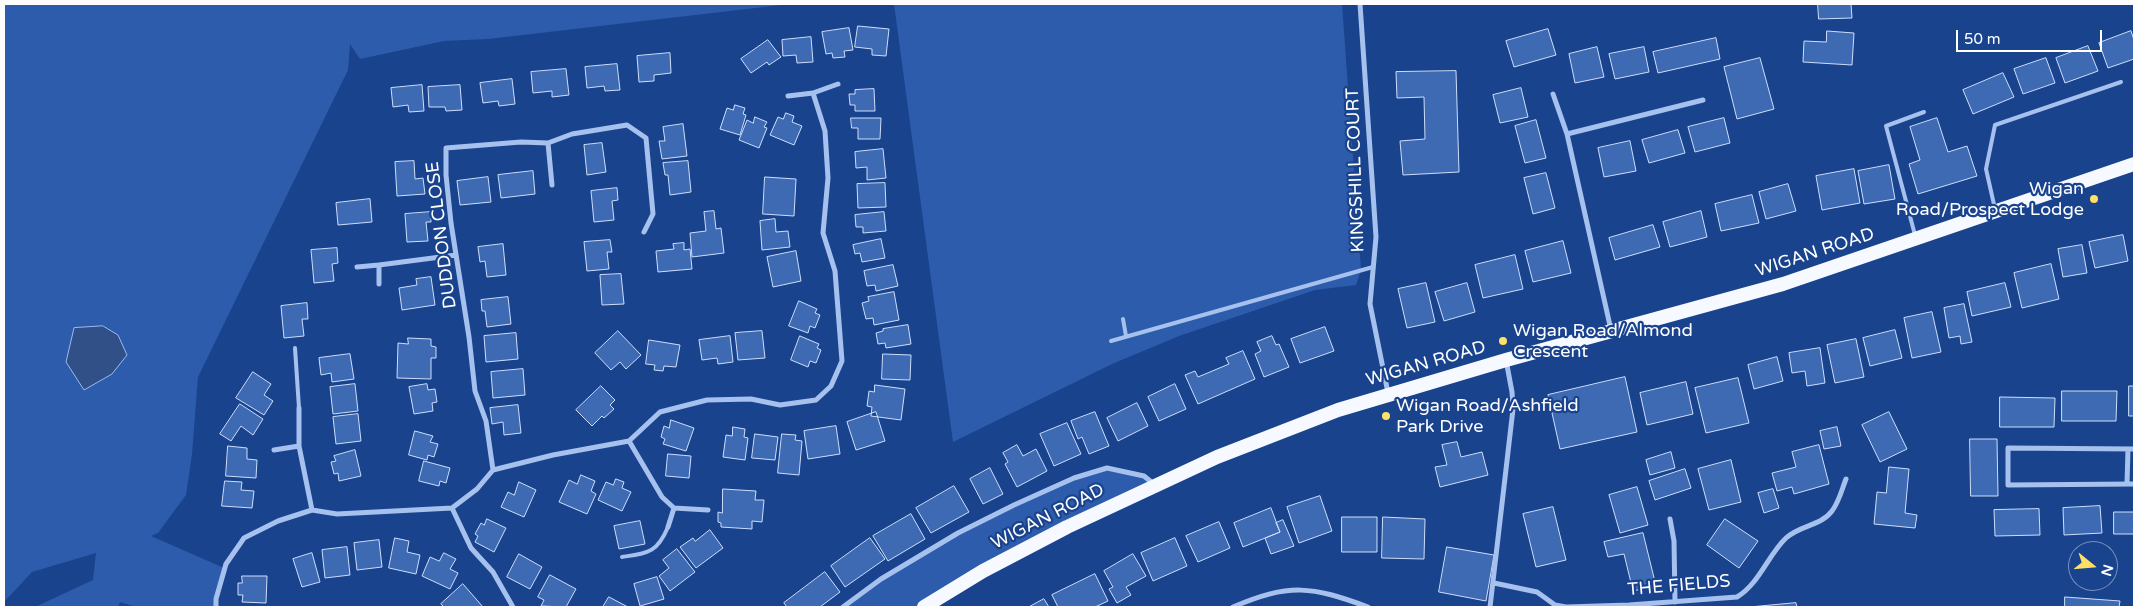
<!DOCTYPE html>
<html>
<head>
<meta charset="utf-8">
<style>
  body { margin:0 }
  #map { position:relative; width:2138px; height:611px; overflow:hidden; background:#1a438e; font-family:"Varela Round",sans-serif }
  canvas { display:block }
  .frame { position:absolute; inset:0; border:5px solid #fff; pointer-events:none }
  .north { position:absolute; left:2068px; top:541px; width:50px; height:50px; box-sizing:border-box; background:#1a438e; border:1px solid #768ebb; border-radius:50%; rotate:107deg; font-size:14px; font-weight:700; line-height:20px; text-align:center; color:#fff }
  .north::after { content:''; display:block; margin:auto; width:18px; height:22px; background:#ffdf64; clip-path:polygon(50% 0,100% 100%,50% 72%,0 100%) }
  .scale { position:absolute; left:1956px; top:30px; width:146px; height:22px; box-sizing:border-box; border:2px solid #fff; border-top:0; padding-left:6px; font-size:15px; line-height:18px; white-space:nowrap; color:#fff; -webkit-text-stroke:4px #1a438e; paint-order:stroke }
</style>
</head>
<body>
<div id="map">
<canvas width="2138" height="611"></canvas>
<div class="frame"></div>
<div class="north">N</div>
<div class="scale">50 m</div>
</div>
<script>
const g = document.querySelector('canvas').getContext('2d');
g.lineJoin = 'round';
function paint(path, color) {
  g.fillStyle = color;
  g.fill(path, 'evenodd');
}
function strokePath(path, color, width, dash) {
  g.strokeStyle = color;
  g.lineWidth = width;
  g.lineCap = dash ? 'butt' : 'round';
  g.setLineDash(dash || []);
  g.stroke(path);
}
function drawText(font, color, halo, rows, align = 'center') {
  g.font = font + ' "Varela Round",sans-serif';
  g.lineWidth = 4.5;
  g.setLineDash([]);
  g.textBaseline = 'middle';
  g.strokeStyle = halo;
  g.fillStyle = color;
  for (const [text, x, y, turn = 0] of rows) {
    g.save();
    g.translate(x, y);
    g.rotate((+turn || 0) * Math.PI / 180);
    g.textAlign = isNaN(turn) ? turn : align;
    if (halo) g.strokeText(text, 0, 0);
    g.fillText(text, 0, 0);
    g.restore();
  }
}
paint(new Path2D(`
  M4 4H790L488 39 444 41 360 59 350 44 348 70 198 377 192 454 186 495 158 533 151 536 224 568 216 607H136L120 602 118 607H35L93 580 96 553 32 572 4 602Z
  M894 4H1342L1361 270 1356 285 1315 290 1179 336 1112 364 953 442Z
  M1107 468 1144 476 1156 485 924 607H843C898 567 953 535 1015 506 1045 492 1075 478 1107 468Z`), '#2d5cac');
const water = new Path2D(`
  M103 326 118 335 127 355 112 374 84 390 66 362 74 328Z`);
paint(water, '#315087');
strokePath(water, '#9abbf0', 1);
const building = new Path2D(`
  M1818 4H1851L1852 18 1819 19Z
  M858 26 889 29 886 56 872 55V49L855 47Z
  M849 28 853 50 844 51 845 57 833 58 832 53 826 54 822 32Z
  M1548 29 1556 55 1514 67 1506 41Z
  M1827 31 1854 33 1852 65 1803 62 1804 41 1826 42Z
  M2131 31 2134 40V59L2108 68 2099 43Z
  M811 37 813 62 797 63 796 55 783 56 782 40Z
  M1716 38 1720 59 1658 73 1653 52Z
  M768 40 781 57 769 65 767 62 751 73 741 59Z
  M2088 46 2098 71 2065 83 2056 58Z
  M1597 47 1604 77 1575 83 1569 54Z
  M1644 47 1649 72 1615 79 1609 54Z
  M670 53 671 73 654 75V81L639 82 637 56Z
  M1760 58 1774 109 1737 119 1724 67Z
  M2046 58 2055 83 2023 94 2014 69Z
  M617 64 620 90 605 91 604 86 587 88 585 67Z
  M566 69 569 95 552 97V91L533 93 531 72Z
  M1456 71 1459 172 1403 175 1400 141 1425 139 1424 97 1397 98 1396 72Z
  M2003 73 2014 97 1973 114 1963 90Z
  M512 79 515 104 499 106 498 101 483 103 480 83Z
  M422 85 424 111 409 112 408 105 393 107 391 88Z
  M460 85 462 110 446 111 445 107H429L428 87Z
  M1521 88 1528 117 1500 123 1493 95Z
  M874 89 875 111H855V105H850L849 94H855V90Z
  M735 105 745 108 743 114 746 115 740 135 720 129 727 108 733 110Z
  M786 113 794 116 792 122 802 126 794 145 770 135 778 117 783 119Z
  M755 117 767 122 764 127 767 128 759 148 739 140 747 120 753 123Z
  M851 118H881L880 139H858V128H852Z
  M1724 118 1730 143 1695 152 1688 127Z
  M1937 118 1948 152 1967 146 1977 176 1918 194 1909 164 1920 160 1910 127Z
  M1536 120 1546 158 1525 163 1515 126Z
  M683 124 687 156 662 159 659 141H665L663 127Z
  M1678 130 1685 153 1649 163 1642 140Z
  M1630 141 1636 171 1604 177 1598 148Z
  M602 143 606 172 587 175 584 145Z
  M883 149 886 178 867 180V167L856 168 855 152Z
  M414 161 415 179 423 178 425 194 397 196 395 162Z
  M688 161 691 192 670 195 668 175H665L663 163Z
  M1889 165 1895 199 1864 204 1858 171Z
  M1854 169 1860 203 1822 210 1816 176Z
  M533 171 535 194 501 198 498 175Z
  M1546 173 1555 208 1533 214 1524 178Z
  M488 177 491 202 460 205 457 181Z
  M765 177 796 179 794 216 763 214Z
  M885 183 886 207 858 208 857 184Z
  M1788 184 1796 211 1766 219 1759 192Z
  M617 188 618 200 612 201 614 220 594 222 591 191Z
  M1752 195 1759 223 1721 231 1715 204Z
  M370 199 372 222 338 225 336 203Z
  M714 211 716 229 721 228 724 253 692 257 690 233 706 231 704 212Z
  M1701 211 1707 237 1670 247 1663 222Z
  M431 212V222H426L428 241 407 242 405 214Z
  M884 212 886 231 863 233V227H856L855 215Z
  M775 219 776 232 788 231 790 247 762 250 760 221Z
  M1653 225 1660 247 1615 260 1609 238Z
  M2123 235 2128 261 2095 268 2089 242Z
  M881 239 885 258 862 262 860 253 855 254 853 245Z
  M610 240 612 252H607L609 269 587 271 584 242Z
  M1563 241 1571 273 1533 282 1525 251Z
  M684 243V250L690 249 692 269 658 272 656 251 674 249 673 244Z
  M503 244 506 275 487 277 485 261 480 262 478 247Z
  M2082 245 2087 273 2063 277 2058 249Z
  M337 248 338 263 332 264 334 281 314 283 311 250Z
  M796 251 801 281 773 287 767 257Z
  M1515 255 1523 289 1483 298 1475 265Z
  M2051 264 2059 299 2022 308 2014 273Z
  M893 265 898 286 876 291 875 285 867 286 864 271Z
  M621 274 624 304 602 305 600 275Z
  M431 277 435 305 402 310 399 288 417 285 416 279Z
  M1426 283 1435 322 1407 328 1398 289Z
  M1467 283 1475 312 1444 321 1435 292Z
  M2005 283 2011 307 1972 316 1967 292Z
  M894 292 899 320 874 325 873 318 866 319 862 303 869 301 868 297Z
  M508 297 511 324 487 327 485 311H482L481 300Z
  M799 301 817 309 815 313 820 315 815 328 810 326 808 333 789 326Z
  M307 303 308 319H302L304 336 284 338 281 306Z
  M1964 304 1972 342 1961 344 1960 336 1949 338 1944 308Z
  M1932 312 1941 352 1912 358 1904 318Z
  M908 325 911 344 886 348 885 343 878 344 876 333 883 331V329Z
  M1325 327 1334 351 1300 363 1291 339Z
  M1895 330 1902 358 1870 366 1863 338Z
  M618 331 641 355 626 369 620 362 611 370 595 353Z
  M762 331 765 358 738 360 735 333Z
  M516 333 518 359 486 362 484 336Z
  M730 336 733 362 718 364 717 358 702 360 699 340Z
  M800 336 819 344 817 348 821 350 816 363 810 361 808 367 791 360Z
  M1272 336 1276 345 1279 344 1289 367 1264 377 1255 354 1261 351 1257 342Z
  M408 338 431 339V346L436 347V358H431V379L397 378 398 343 408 344Z
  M1856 339 1864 377 1835 383 1827 345Z
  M649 340 680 345 676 367 664 366 663 371 654 370 655 365 646 364Z
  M1820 348 1825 383 1807 386 1805 371 1792 373 1789 353Z
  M1243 351 1255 379 1198 404 1185 375 1195 371 1198 377 1229 364 1226 358Z
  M350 354 354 379 332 382 331 373 321 375 319 358Z
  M883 354 911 355 910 380 882 379Z
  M1777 357 1783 381 1754 389 1748 365Z
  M523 369 525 395 493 398 491 372Z
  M253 372 271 384 264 395 273 401 264 415 236 398Z
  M1625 377 1637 432 1560 449 1548 395Z
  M1738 378 1749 423 1706 433 1695 388Z
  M1686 382 1693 414 1647 425 1640 393Z
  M355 384 358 411 333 414 330 387Z
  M427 384 428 390 435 389 437 402 432 403 433 411 414 414 409 387Z
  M1175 384 1186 409 1159 421 1148 397Z
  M875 385 905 389 901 420 871 416 872 407 867 406 869 391 874 392Z
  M601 386 615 400 610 405 614 409 604 418 602 416 592 426 576 410Z
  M2129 386H2134V416H2129Z
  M2062 391H2117L2116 421H2062Z
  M2000 397 2055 398 2054 427H2000Z
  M1137 403 1148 426 1118 441 1107 418Z
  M240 404 263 419 253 435 241 426 231 441 220 434Z
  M518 405 521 433 504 435 503 422 492 424 490 408Z
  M876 412 885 441 856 450 847 422Z
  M1095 412 1109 446 1089 454 1082 437 1078 439 1071 421Z
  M1889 412 1907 449 1880 462 1862 425Z
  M358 414 361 441 336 444 333 417Z
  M671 420 694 428 686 451 663 444 665 439 661 437 664 426 669 428Z
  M1067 423 1081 454 1054 466 1040 434Z
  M836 426 840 454 808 459 804 431Z
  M733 427 745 429 744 437 748 438 745 460 723 457 726 435 732 436Z
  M1837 427 1841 446 1824 449 1820 431Z
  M415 431 433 436 430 442 438 444 434 457 428 455 427 460 409 455Z
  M755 434 778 437 775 460 752 458Z
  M782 434 796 435 795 440 802 441 799 475 778 473Z
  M1970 439H1997L1998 496H1971Z
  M1457 442 1461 457 1482 452 1488 475 1440 487 1435 467 1447 465 1442 445Z
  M1017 445 1023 456 1036 449 1047 471 1017 487 1005 464 1008 462 1003 453Z
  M1819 445 1829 484 1794 494 1792 487 1777 491 1772 473 1796 467 1792 452Z
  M228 446 247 448V459L257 460 256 478 226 476Z
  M355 450 361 476 339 481 338 473 334 474 331 462 336 461 334 456Z
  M1671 452 1675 468 1650 475 1646 460Z
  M668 454 691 456 689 478 666 476Z
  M1731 460 1741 502 1709 510 1698 469Z
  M424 461 450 468 446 483 440 481 439 486 419 481Z
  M1889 467 1909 469 1905 513 1917 515 1915 528 1874 524 1877 492 1886 493Z
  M990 468 1003 494 983 504 970 479Z
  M1685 469 1691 488 1655 500 1649 481Z
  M581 475 595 481 591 491 596 494 587 514 559 502 569 480 577 484Z
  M616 479 624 482 622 488 631 492 622 511 598 500 606 482 613 485Z
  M225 481 242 482 241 490 254 491 252 508 222 506Z
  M519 482 536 490 524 517 501 507 508 492 514 495Z
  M954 486 969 512 931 533 916 508Z
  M1637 487 1648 525 1620 533 1609 495Z
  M723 489 756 491 755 500H764L762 522 752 521V529L721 527V523L718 522V512L722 513Z
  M1773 489 1779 508 1764 513 1758 493Z
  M1320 496 1332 531 1299 543 1287 507Z
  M2100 506 2102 533 2064 535 2063 508Z
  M1553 507 1566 560 1536 567 1523 514Z
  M1271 508 1280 532 1243 547 1234 523Z
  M2039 509 2040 535 1995 536 1994 510Z
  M2114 512H2134V534H2114Z
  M911 514 925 539 888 561 873 536Z
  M1342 517H1377V552H1342Z
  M1383 517 1425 519 1424 559 1382 558Z
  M487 519 506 528 494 552 475 542 478 536 475 534 481 523 484 525Z
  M1725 519 1758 541 1739 568 1707 545Z
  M1283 520 1294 546 1271 554 1265 538 1280 532 1276 523Z
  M640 521 645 544 619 549 614 526Z
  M1219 522 1230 548 1198 562 1186 536Z
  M710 530 723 548 696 568 680 547 693 538 695 541Z
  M1643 533 1656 586 1633 591 1624 554 1608 557 1604 542Z
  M395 538 409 541 407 552 420 555 416 574 389 568Z
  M870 538 885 559 845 587 831 566Z
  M1175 538 1187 566 1153 581 1141 553Z
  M379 540 382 567 357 570 354 543Z
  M347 547 350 575 325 578 322 550Z
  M1447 547 1494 555 1486 601 1439 592Z
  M677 549 695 572 670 591 659 576 669 568 663 560Z
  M312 553 320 582 302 587 293 559Z
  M444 553 456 559 450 569 458 573 450 589 422 576 430 557 439 561Z
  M519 554 542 567 530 589 507 577Z
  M1133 554 1146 576 1126 587 1131 595 1117 603 1109 589 1113 587 1104 571Z
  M825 572 840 592 820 607H787L784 603Z
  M1095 574 1108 601 1095 607H1058L1052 595Z
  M550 575 576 589 566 607 541 606 544 600 538 597Z
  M242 576H267L266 603 242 602 243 595H238V583H242Z
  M657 577 664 599 640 606 634 584Z
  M463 584 483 607H444L441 604Z
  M609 597 628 607H603Z
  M2065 597 2120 601 2119 607H2065Z
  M1044 599 1049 607H1029Z
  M1796 603 1797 607H1750Z`);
paint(building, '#3e6ab4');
strokePath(building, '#cddefa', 1);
strokePath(new Path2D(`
  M1995 209 1986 169 1995 125 2121 82
  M1915 235 1886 126 1924 112
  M1123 319 1126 336
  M1111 341 1373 267
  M295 348 299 408
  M622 557C648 553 657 553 668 527`), '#a7c1ee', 4);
strokePath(new Path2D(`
  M1360 4 1376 237 1370 304 1388 393
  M1553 94 1567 134 1611 330
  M788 96 813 93 838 84
  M1567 134 1703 100
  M548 143 552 185
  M379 265 456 255
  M357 267 379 265V284
  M629 441 662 497 674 508
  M299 446 312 510
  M2134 449 2008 448V485L2134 484
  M274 450 299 446V408
  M493 470 486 421 475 391 469 337 451 223 446 175V148L521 142 548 143 572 134 627 125 646 138 653 214 644 232
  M2127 484 2128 449
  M452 508 471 548 493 572 513 607
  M1670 519 1674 541 1675 602
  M668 527 674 508 708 510
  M1494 583 1537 592 1555 605 1566 607 1629 605 1737 597C1759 584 1768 555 1786 538 1800 525 1821 526 1832 511 1839 502 1842 489 1846 479
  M216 607V599L226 564 244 538 278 521 312 510 337 514 452 508 477 489 493 470 553 455 629 441 660 412 707 400 751 399 780 405 816 400 831 386 842 361 835 271 823 233 828 178 825 131 813 93
  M843 607 881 579 958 533 1014 505 1074 478 1107 468 1144 476 1155 485
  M1233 607C1290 583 1311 586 1368 607
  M1490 607 1513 409 1512 392 1506 360`), '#a7c1ee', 5);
strokePath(new Path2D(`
  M924 607 983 571 1067 527 1217 457 1338 410 1506 360 1783 284 2134 164`), '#f6f9ff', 14);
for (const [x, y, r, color] of [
  [2094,199,5,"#ffdf64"],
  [1503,341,5,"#ffdf64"],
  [1386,416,5,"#ffdf64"]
]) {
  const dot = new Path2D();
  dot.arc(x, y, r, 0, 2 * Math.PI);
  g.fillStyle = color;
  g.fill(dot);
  strokePath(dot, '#1a438e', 2);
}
drawText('18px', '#fff', '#1a438e', [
  ["KINGSHILL COURT",1356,170,-92],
  ["DUDDON CLOSE",442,235,-97],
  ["WIGAN ROAD",1815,253,-18],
  ["WIGAN ROAD",1426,364,-16],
  ["WIGAN ROAD",1048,517,-27],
  ["THE FIELDS",1679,586,-5]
]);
drawText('18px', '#fff', '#1a438e', [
  ["Wigan",2084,189,"right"],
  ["Road/Prospect Lodge",2084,210,"right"],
  ["Wigan Road/Almond",1513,331],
  ["Crescent",1513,352],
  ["Wigan Road/Ashfield",1396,406],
  ["Park Drive",1396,427]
], 'left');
</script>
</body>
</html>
